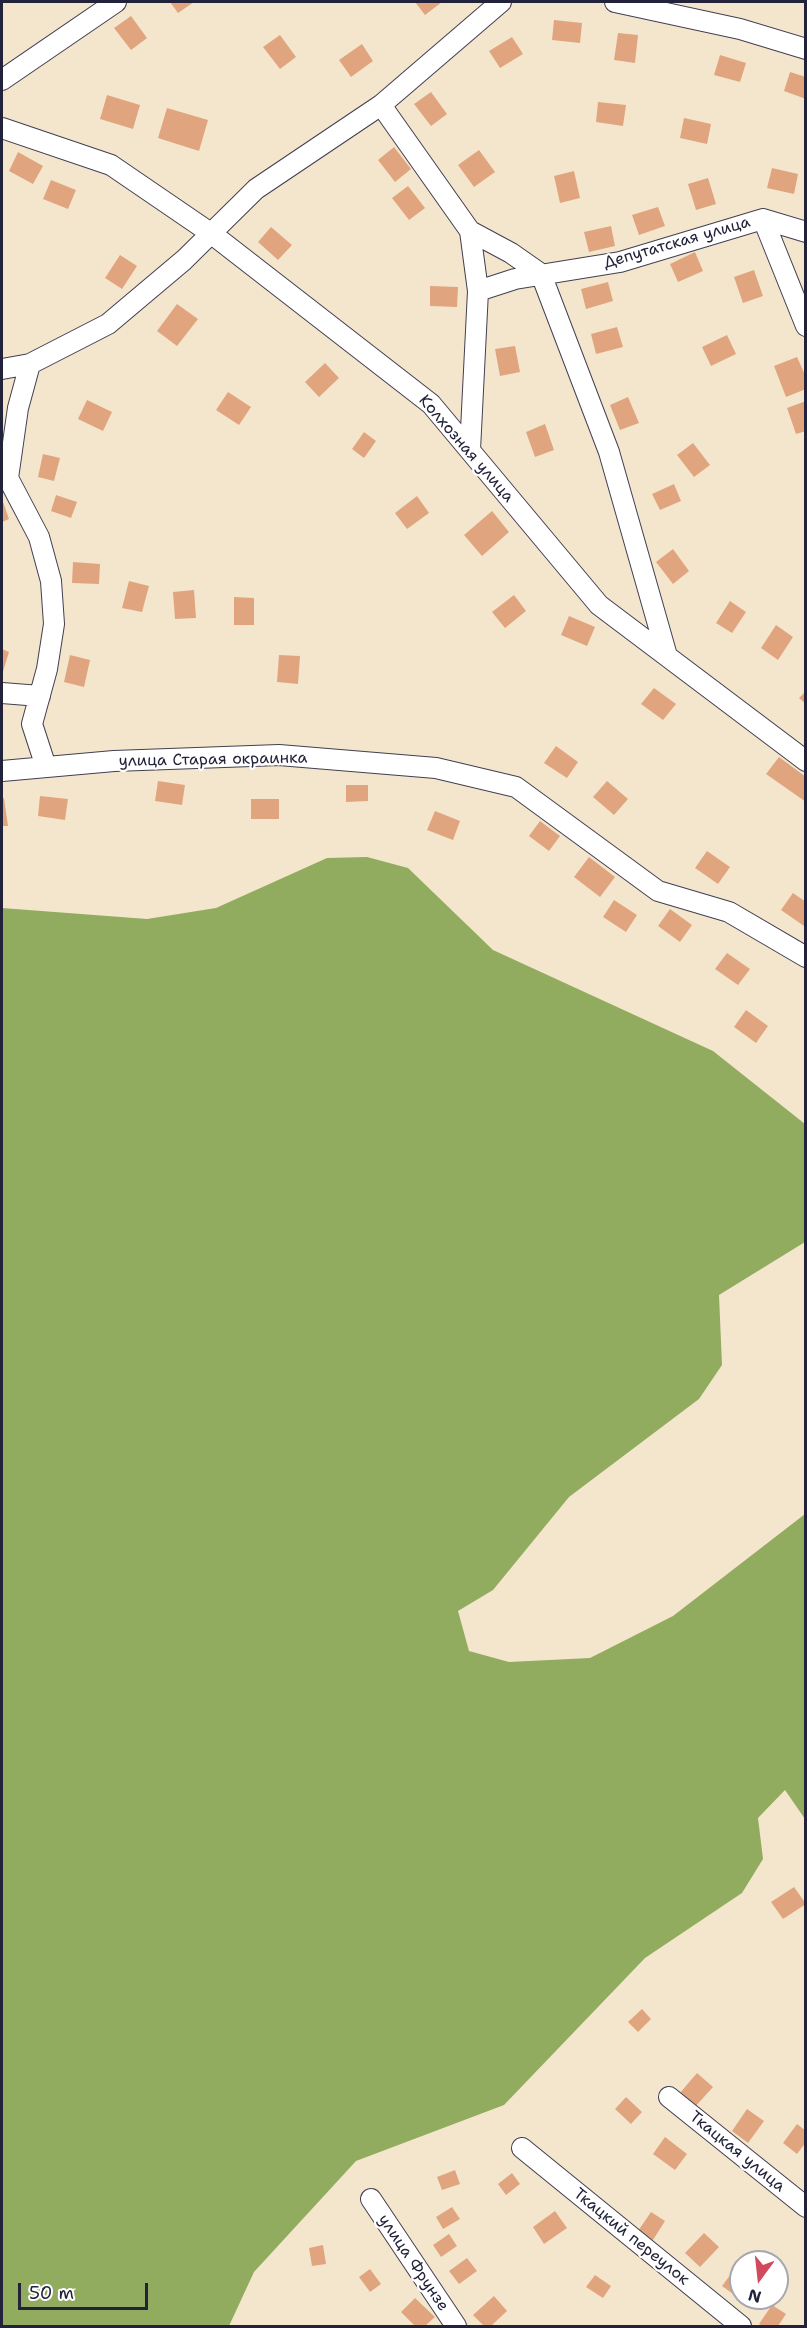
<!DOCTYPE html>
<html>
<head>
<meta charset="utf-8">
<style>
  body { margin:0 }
  #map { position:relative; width:807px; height:2328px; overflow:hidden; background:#f4e6cd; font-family:"Shantell Sans",sans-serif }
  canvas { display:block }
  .frame { position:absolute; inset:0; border:3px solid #22223b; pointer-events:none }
  .north { position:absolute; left:729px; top:2250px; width:60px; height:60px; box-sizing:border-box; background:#fff; border:2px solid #a7a7b1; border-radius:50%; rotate:195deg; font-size:16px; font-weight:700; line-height:24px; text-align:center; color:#22223b }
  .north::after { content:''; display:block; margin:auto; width:21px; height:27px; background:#d1495b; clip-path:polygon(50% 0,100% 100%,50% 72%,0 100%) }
  .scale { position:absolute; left:18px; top:2283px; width:130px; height:27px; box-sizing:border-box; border:3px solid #22223b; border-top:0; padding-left:8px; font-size:18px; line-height:21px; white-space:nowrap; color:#22223b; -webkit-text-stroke:4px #fff; paint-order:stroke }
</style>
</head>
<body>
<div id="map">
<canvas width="807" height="2328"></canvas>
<div class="frame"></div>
<div class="north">N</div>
<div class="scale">50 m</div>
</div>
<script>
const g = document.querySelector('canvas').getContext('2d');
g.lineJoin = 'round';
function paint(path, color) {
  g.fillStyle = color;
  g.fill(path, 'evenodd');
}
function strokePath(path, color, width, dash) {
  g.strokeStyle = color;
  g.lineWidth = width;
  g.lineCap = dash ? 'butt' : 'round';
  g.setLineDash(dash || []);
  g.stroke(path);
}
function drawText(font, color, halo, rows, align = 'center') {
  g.font = font + ' "Shantell Sans",sans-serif';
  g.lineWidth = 4.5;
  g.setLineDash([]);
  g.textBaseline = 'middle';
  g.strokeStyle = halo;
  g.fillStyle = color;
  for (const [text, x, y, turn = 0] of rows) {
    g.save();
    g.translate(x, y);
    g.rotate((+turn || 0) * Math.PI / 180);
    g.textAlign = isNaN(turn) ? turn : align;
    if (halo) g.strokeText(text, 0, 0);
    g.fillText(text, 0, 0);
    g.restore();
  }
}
paint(new Path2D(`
  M367 857 408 868 493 950 713 1051 805 1124V1242L719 1295 722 1365 699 1399 569 1497 493 1590 458 1611 469 1651 509 1662 590 1658 673 1616 805 1514V1819L785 1790 758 1818 763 1859 742 1893 645 1958 504 2105 356 2161 254 2272 229 2326H2V908L147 919 216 908 327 858Z`), '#92ac5f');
paint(new Path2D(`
  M170 2H194L178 13Z
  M415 2H442L425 15Z
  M131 16 147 38 131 50 114 28Z
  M554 20 582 23 580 43 552 40Z
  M618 33 638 35 635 63 614 60Z
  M280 35 296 57 280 69 263 47Z
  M512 37 523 54 500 68 489 51Z
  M362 44 373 61 351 77 339 60Z
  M720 55 746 63 740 82 714 75Z
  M790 72 806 77V99L784 91Z
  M431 92 447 114 431 126 414 104Z
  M107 95 140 105 133 129 100 119Z
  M598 102 626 105 623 126 596 122Z
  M167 108 208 120 199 151 158 138Z
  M684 118 711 124 707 144 680 138Z
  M394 147 411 169 395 182 378 160Z
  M479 150 495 172 474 187 458 165Z
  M18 152 43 166 33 184 9 171Z
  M772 168 798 174 794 194 767 188Z
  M574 171 580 198 560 203 554 176Z
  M708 178 716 204 696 210 688 184Z
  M51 180 76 190 68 209 43 199Z
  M408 186 425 208 409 220 392 198Z
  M658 207 665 226 639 235 632 215Z
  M611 226 615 246 589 252 584 232Z
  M271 227 292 245 278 260 258 242Z
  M695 252 703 271 678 282 670 264Z
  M120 255 137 266 122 289 105 278Z
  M754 270 763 296 743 303 734 277Z
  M608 282 613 301 586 309 581 289Z
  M430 286 458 287 457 307 430 306Z
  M177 304 198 319 177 346 157 331Z
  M617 327 623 347 596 354 591 334Z
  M727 335 736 354 711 366 702 347Z
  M515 346 520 372 500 376 495 349Z
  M797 357 806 377V389L786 397 774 366Z
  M325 363 339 378 319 397 305 382Z
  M228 392 251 407 239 425 216 410Z
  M628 397 639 423 620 430 610 405Z
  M87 400 112 412 103 431 78 419Z
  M806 401V431L796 434 787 408Z
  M545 424 554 450 535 457 526 432Z
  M364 432 376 441 364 458 352 449Z
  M693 443 710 465 694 477 677 455Z
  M43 454 60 458 54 481 38 477Z
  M674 484 681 501 660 510 652 494Z
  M56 495 77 502 71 518 51 511Z
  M417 496 429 513 407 529 395 513Z
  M2 499 9 519 2 522Z
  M492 511 509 532 482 556 464 535Z
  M673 549 689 571 673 584 656 562Z
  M73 562 100 564 99 584 72 583Z
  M129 581 149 586 142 612 122 608Z
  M194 590 196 618 175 619 173 592Z
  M514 595 526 611 505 628 492 612Z
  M234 597 254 598V625H234Z
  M730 601 746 612 732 633 716 623Z
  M569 616 595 627 587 646 561 635Z
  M776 625 793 637 778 660 761 648Z
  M2 649 9 652 2 675Z
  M70 655 90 660 84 687 64 682Z
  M279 655 300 656 298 684 277 682Z
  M654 688 676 704 663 720 641 704Z
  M806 691V704L799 698Z
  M556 746 578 762 567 778 544 763Z
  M779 757 806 777V802L766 774Z
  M158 781 185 785 182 805 155 801Z
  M607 781 628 799 614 815 593 797Z
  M346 785H368V801L346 802Z
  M40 796 68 799 65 820 38 816Z
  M4 798 8 826H2V799Z
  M251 799H279V819H251Z
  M435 811 460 821 453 840 427 830Z
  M540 821 560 836 549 851 529 836Z
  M707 851 730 867 718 884 695 868Z
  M589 857 615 877 600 897 574 877Z
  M793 893 806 902 804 926 781 910Z
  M614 900 637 915 626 932 603 917Z
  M670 909 692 925 680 942 658 926Z
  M727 953 750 969 738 985 715 969Z
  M746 1010 768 1026 756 1043 734 1027Z
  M794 1887 806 1904 783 1919 771 1902Z
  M642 2009 651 2019 638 2032 628 2022Z
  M697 2073 713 2087 694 2108 679 2094Z
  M626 2097 642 2112 631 2124 615 2109Z
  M747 2109 764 2121 748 2143 732 2131Z
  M797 2124 806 2131V2142L797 2154 783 2143Z
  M665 2137 687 2154 675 2170 653 2154Z
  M455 2170 460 2184 442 2190 437 2177Z
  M512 2173 520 2184 506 2195 498 2184Z
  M452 2207 460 2219 443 2229 436 2217Z
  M555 2211 567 2228 544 2244 533 2227Z
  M651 2212 665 2221 653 2240 638 2231Z
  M704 2233 719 2247 700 2267 685 2253Z
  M449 2234 457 2246 441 2257 433 2245Z
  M323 2245 326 2264 312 2266 309 2248Z
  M467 2258 477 2271 459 2284 449 2271Z
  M736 2267 741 2271V2289L736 2296 722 2286Z
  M370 2269 381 2284 370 2292 359 2277Z
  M595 2275 611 2286 603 2298 586 2287Z
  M494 2296 507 2311 491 2326H484L473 2315Z
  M415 2298 435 2317 425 2326H415L401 2312Z
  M772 2305 786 2314 778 2326H763L759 2324Z`), '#e0a57f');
const minor = new Path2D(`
  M615 2 740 29 806 49
  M2 80 116 2
  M381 105 470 231 478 291 470 450
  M2 128 111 165 212 234 431 404 599 605 806 761
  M763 219 806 326
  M470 231 511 253 541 274 609 452 667 656
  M478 291 515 279 620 262 763 219 806 232
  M30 364 18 408 8 478 39 537 51 581 54 624 47 669 32 724 46 767
  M2 369 30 364 108 324 184 260 256 189 381 105 501 2
  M2 693 40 696
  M2 771 114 761 279 755 436 768 516 787 658 891 729 912 806 957
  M669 2097 806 2207
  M522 2148 741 2326
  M371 2199 456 2326`);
strokePath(minor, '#423f51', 22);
strokePath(minor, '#fff', 20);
drawText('16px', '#22223b', '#fff', [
  ["Депутатская улица",677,243,-16],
  ["Колхозная улица",466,449,49],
  ["улица Старая окраинка",213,760,-1],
  ["Ткацкая улица",737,2152,39],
  ["Ткацкий переулок",631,2237,39],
  ["улица Фрунзе",413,2263,56]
]);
</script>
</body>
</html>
